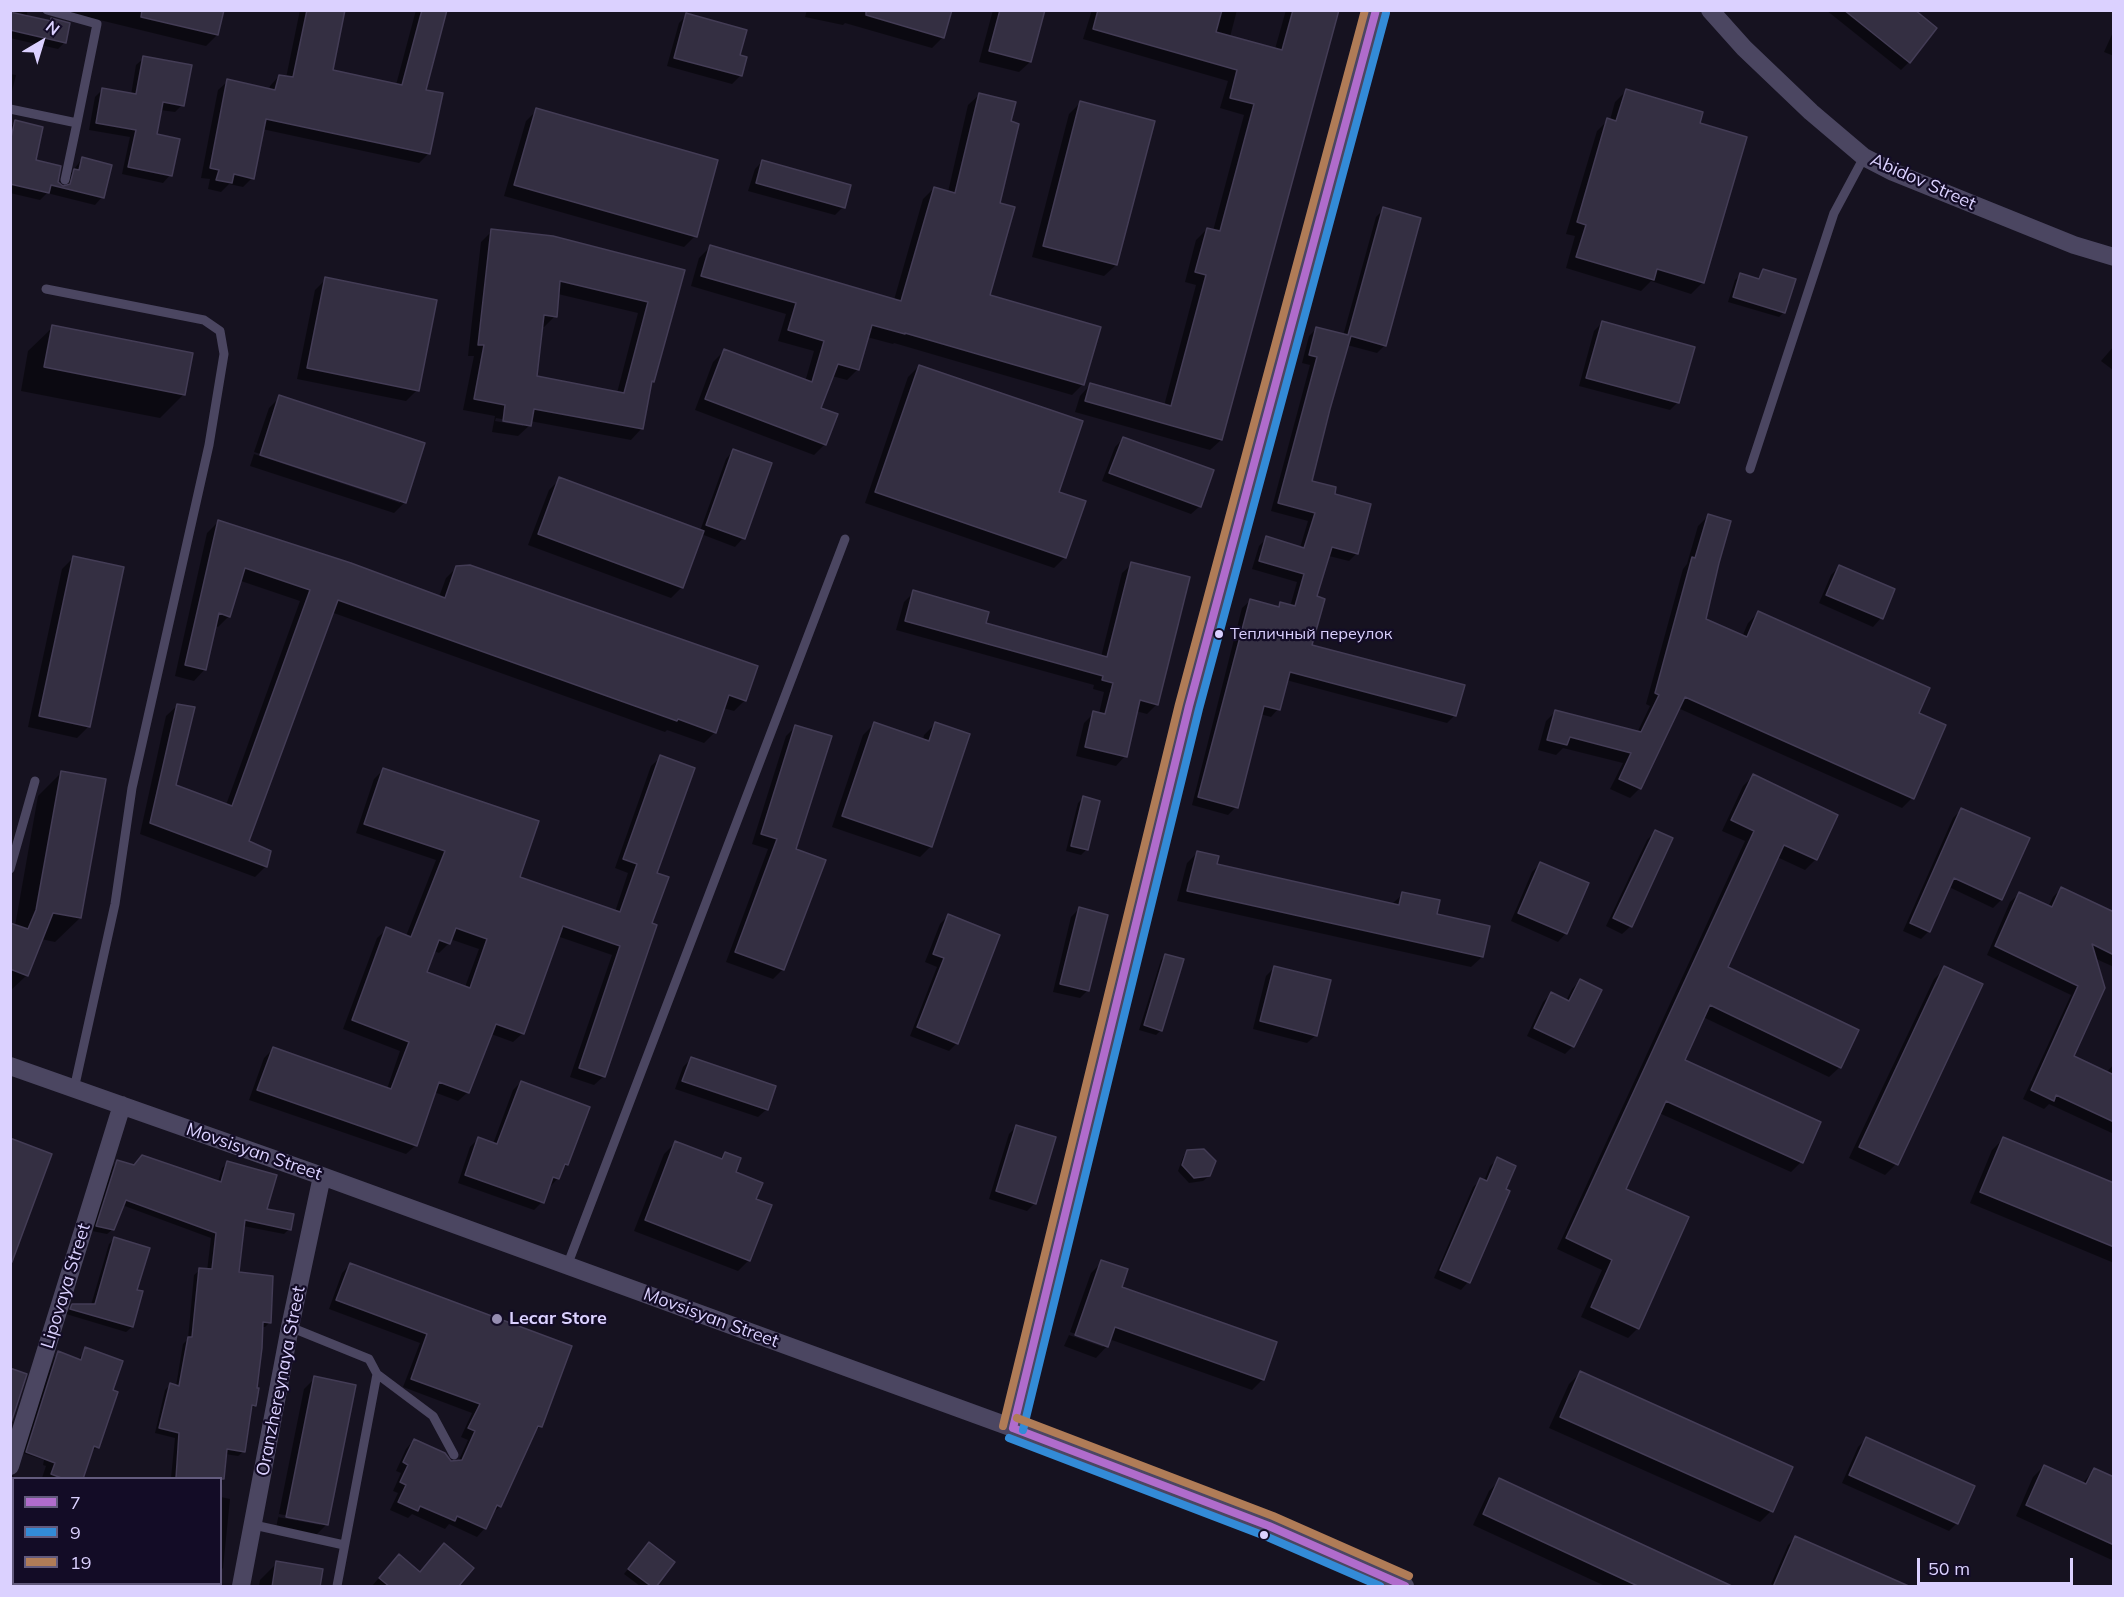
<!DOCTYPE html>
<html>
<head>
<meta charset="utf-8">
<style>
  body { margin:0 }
  #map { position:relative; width:2124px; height:1597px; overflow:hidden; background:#161220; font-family:Mulish,sans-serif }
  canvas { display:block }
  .frame { position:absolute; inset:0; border:12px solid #dbd1ff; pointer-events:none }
  .legend { position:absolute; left:12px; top:1477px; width:210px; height:108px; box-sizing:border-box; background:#130c26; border:2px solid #635b7d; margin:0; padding:8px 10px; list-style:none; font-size:18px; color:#dbd1ff }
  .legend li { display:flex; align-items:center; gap:12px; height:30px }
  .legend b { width:30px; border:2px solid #635b7d }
  .north { position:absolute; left:12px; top:12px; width:60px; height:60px; -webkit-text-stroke:4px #130c26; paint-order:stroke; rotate:38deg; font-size:16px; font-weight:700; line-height:24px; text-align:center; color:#dbd1ff }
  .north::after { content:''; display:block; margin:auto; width:21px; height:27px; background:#dbd1ff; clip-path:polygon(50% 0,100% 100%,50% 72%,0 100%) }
  .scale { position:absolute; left:1917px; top:1558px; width:156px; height:27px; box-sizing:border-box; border:3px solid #dbd1ff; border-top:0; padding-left:8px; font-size:18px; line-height:21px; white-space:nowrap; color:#dbd1ff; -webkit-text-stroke:4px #130c26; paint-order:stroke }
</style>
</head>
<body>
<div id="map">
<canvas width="2124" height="1597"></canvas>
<div class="frame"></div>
<ul class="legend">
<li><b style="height:8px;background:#b06ccc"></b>7</li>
<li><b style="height:8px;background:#338bd7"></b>9</li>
<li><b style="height:8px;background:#b07c57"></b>19</li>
</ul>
<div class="north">N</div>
<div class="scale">50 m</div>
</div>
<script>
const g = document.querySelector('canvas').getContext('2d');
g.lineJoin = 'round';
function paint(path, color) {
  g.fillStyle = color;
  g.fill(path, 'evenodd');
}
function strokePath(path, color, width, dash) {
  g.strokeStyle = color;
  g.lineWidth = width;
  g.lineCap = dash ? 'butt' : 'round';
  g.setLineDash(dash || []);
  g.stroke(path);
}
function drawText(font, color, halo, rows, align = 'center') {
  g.font = font + ' Mulish,sans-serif';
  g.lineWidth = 4.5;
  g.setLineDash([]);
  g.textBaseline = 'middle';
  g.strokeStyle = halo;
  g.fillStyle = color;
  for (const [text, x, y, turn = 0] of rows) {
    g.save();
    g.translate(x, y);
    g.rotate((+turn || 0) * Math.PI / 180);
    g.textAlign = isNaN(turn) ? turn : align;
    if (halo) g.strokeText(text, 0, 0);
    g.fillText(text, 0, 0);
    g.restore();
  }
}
paint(new Path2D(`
  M10 10H28L26 17 65 42 58 49 10 38Z
  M71 10H223L217 35 206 46 71 13Z
  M300 10H344L332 71 396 85 416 10H445L424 91 429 153 419 163 262 129 252 178 243 187 229 184 221 192 208 189 210 179 201 178 218 90 228 81 269 90 270 86 279 76 286 78Z
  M807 10H942L943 37 932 48 845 23 843 25 805 17Z
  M993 10H1043L1030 62 1019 72 979 62Z
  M1092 10H1237L1230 37 1275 49 1286 10H1337L1221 440 1210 450 1075 412 1080 396 1090 385 1164 406 1196 285 1185 282 1196 240 1207 229 1213 231 1244 115 1220 108 1228 81 1083 39Z
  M1826 10H1913L1909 62 1901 70Z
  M687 15 739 57 741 75 732 84 667 66 679 23Z
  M2114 30V56L2104 52Z
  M144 58 182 105 175 112 160 110 155 135 170 175 163 183 122 174 130 137 89 130 95 97 103 89 131 95 136 65Z
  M10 74 16 75 10 99Z
  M1626 91 1698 124 1703 282 1691 294 1651 281 1641 291 1566 268 1575 236 1566 234 1597 131 1608 120H1610L1615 102Z
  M979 95 998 204 988 296 1083 384 1072 395 894 343 893 344 867 337 858 369 847 380 832 376 820 408 825 444 814 455 695 410 713 362 724 351 805 382 814 351 778 341 786 314 691 286 699 258 710 247 894 300 923 199 934 188 948 192 968 105Z
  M1080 103 1116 265 1104 276 1032 257 1069 114Z
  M537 110 695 236 684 247 504 196 526 121Z
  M16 122 34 162 57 179 60 187H65L67 178 82 159 102 197 95 205 47 193 40 200 10 193V127Z
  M763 161 843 207 835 215 748 191 755 169Z
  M1384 209 1385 345 1377 353 1347 345 1311 482 1333 495 1357 553 1349 561 1329 556 1315 597 1310 646 1455 715 1447 723 1286 680 1278 709 1271 717 1260 714 1236 807 1228 815 1192 805 1242 608 1250 601 1276 608 1280 604 1290 607 1297 582 1252 569 1259 546 1267 538 1300 548 1308 521 1271 511 1310 365 1302 363 1309 336 1316 329 1343 336 1376 217Z
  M492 231 684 271 653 381 650 384 642 428 631 440 530 421V425L518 436 492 432 495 416 463 410 474 356H468L481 242ZM558 294 638 313 617 393 535 378 541 327H544L555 316ZM496 418 523 423V426L495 421Z
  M1763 271 1784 312 1779 317 1728 302 1735 280 1740 275 1757 280Z
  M326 279 417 390 406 401 297 379 315 290Z
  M1602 323 1678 402 1670 410 1579 386 1594 331Z
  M53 327 184 394 160 418 21 391 28 351Z
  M2114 346V370H2113L2101 361Z
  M919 366 1057 493 1065 557 1054 568 865 503 908 377Z
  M280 397 405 502 394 513 250 466 254 454 400 503V499L254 452 269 408Z
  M1123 439 1200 506 1191 514 1102 481 1115 447Z
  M734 450 743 538 735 547 701 534 682 587 671 598 528 545 549 490 560 479 700 531 726 459Z
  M1708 516 1704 620 1742 637 1748 623 1758 613 1917 714 1912 798 1902 808 1678 708 1640 788 1630 798 1610 789 1623 763 1563 748 1556 755 1538 750 1546 721 1556 711 1637 733 1650 706 1646 704 1683 569 1687 564 1698 526Z
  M218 522 439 597 446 578 457 567 745 700 734 711 723 708 715 732 704 743 667 730 665 732 331 612 247 842 266 866 255 877 140 834 166 716 178 705 174 786 226 805 300 601 241 581 229 616 218 627 215 626 205 669 194 681 175 676 207 533Z
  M73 558 89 726 77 738 28 727 62 569Z
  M1132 564 1157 704 1147 714 1136 711 1125 756 1116 766 1076 756 1084 723 1094 713 1099 714 1104 692 1093 689 1094 685 896 630 904 602 914 592 984 624 1101 657 1122 573Z
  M1839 567 1893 590 1881 618 1873 627 1819 603 1831 575Z
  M874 724 923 740 924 735 935 724 931 846 920 857 832 827 863 735Z
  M796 726 795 850 783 969 773 979 726 962 768 849 752 844 786 736Z
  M661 757 656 874 604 1076 594 1085 570 1077 612 955 557 936 523 1033 513 1042 491 1034 468 1092 458 1101 434 1092 416 1145 406 1154 249 1100 264 1058 274 1048 387 1089 400 1051 343 1029 377 938 387 929 406 936 436 860 356 833 374 779 383 770 518 878 615 912 628 873 615 868 651 766ZM450 939 479 949 465 987 425 973 434 951 439 953 448 944Z
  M62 772 80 918 55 942 41 939 27 975 10 991V924L15 926 38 796Z
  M1753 776 1836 815 1815 860 1805 870 1777 857 1726 968 1840 1067 1829 1077 1703 1017 1683 1061 1801 1162 1791 1172 1659 1113 1624 1190 1638 1328 1628 1338 1581 1317 1602 1270 1557 1249 1745 841 1722 831 1743 786Z
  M1083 798 1087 849 1081 855 1066 851 1078 803Z
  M1961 810 2001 900 1993 908 1949 887 1929 931 1921 939 1903 931 1953 818Z
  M1655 832 1631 926 1622 934 1606 926 1647 840Z
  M1197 853 1215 865 1392 904 1403 894 1435 915 1488 927 1482 957 1471 967 1177 901 1187 863Z
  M1540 864 1566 933 1558 942 1511 921 1532 872Z
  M2061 889 2114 914V967L2094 958 2072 1057 2106 1073 2114 1064V1134L2049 1104 2044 1109 2023 1099 2071 995 1987 955 2010 902 2019 894 2048 907 2053 897Z
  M1079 909 1088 990 1080 998 1053 992 1071 917Z
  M948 916 957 1043 949 1051 910 1036 937 967 925 962 940 924Z
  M1166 955 1161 1030 1156 1035 1139 1030 1161 960Z
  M1274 968 1316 1035 1307 1043 1253 1029 1266 976Z
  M1945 968 1896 1164 1885 1175 1849 1158 1934 979Z
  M1580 981 1573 1046 1565 1054 1527 1036 1543 1002 1551 994 1566 1001 1572 989Z
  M691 1059 767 1109 758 1117 675 1089 683 1067Z
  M521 1082 588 1108 567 1165 561 1170 558 1178 550 1187 548 1186 542 1202 534 1210 458 1183 470 1147 478 1139 493 1144 513 1090Z
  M1017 1126 1035 1203 1027 1211 989 1199 1009 1134Z
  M2003 1139 2114 1185V1263L1970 1203 1992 1150Z
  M675 1143 719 1160 725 1153 734 1173 754 1200 749 1260 738 1271 634 1231 664 1154Z
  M1188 1151 1209 1176 1203 1181 1189 1183 1178 1171 1183 1157Z
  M1498 1159 1504 1190 1468 1282 1461 1290 1434 1278 1473 1187 1481 1180 1484 1181 1490 1166Z
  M117 1162 218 1182 222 1168 228 1163 265 1210 289 1229 284 1234 243 1226 238 1274 270 1322 265 1327H261L255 1406 249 1411 244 1451 238 1456 225 1454 221 1497 230 1499 223 1568 220 1571V1478H171L175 1438 155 1433 165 1390 170 1385 176 1386 183 1344 188 1339 194 1275 200 1270 207 1271 211 1238 122 1205 113 1229 107 1234 92 1231 112 1167Z
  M114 1239 136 1291 132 1327 126 1332 66 1314 73 1305H91L109 1244Z
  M1102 1262 1120 1288 1263 1379 1252 1390 1109 1339 1107 1346 1096 1358 1064 1346 1069 1335 1103 1347V1344L1070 1332 1091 1273Z
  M350 1265 541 1426 531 1435 500 1506 492 1514 485 1528 477 1537 449 1524 445 1529 412 1514 408 1518 390 1510 398 1493 393 1491 401 1473 396 1471 406 1449 414 1440 450 1463 458 1462 468 1440 461 1437 472 1413 403 1387 420 1343 329 1309 342 1273Z
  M86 1349 111 1391 98 1447 91 1451 81 1478H42L46 1466 43 1465 44 1460 23 1453 46 1379 54 1358 59 1353 78 1360Z
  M1580 1373 1771 1511 1760 1522 1549 1428 1569 1384Z
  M315 1378 326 1525 315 1536 276 1528 304 1389ZM279 1514 320 1522V1525L278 1517Z
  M1866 1439 1957 1523 1949 1531 1842 1483 1858 1447Z
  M2044 1466 2082 1484 2094 1470 2114 1478V1561L2016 1516 2033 1477Z
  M1500 1480 1730 1586H1605L1473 1525 1489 1491Z
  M14 1488V1506L10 1505V1494Z
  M14 1535V1565L10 1564V1544Z
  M1795 1538 1778 1586 1771 1584 1788 1545Z
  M644 1549 654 1586H640L624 1574Z
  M277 1563 319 1586H259L260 1580Z
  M391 1564 419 1573 456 1586H372Z
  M20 1584H46L45 1586H19Z
  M154 1584H195V1586H154Z`), '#0007');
const building = new Path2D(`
  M142 10H224L218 35 141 17Z
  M307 10H345L333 70 402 85 422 10H447L426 90 443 93 430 154 266 119 254 179 234 174 232 183 216 180 219 170 210 168 227 79 275 90 279 75 293 77Z
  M866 10H952L944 38 866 15Z
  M1000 10H1045L1031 62 989 51Z
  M1098 10H1222L1216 32 1282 50 1293 10H1339L1222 440 1085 401 1090 383 1171 406 1206 275 1195 272 1207 228 1220 231 1254 104 1230 98 1237 70 1093 29Z
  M1844 10H1915L1937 28 1910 63Z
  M10 12 51 21V18L70 23 66 43 10 30Z
  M686 13 747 30 740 55 747 57 742 76 674 58Z
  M143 56 192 65 184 106 163 102 157 134 180 139 172 176 128 167 136 130 96 123 102 88 136 94Z
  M1626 89 1703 112 1700 123 1747 137 1704 283 1657 269 1654 280 1576 257 1586 225 1577 222 1607 118 1616 121Z
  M979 93 1016 102 1011 121 1019 124 1000 203 1015 207 990 295 1101 327 1084 385 905 333V334L872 325 859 370 838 364 821 408 838 414 826 445 705 399 724 349 812 382 824 341 788 330 796 303 701 276 710 245 901 301 934 187 955 193Z
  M1080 101 1155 121 1117 265 1043 246Z
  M536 108 718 160 697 237 514 185Z
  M15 120 43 127 36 160 61 166 58 182 63 186 70 184 74 169 79 170 82 157 112 165 104 198 51 185 49 193 10 184V142Z
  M762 160 851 185 845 208 756 183Z
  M1383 207 1421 218 1386 346 1351 336 1330 409 1312 481 1336 487 1335 494 1371 504 1358 554 1332 547 1317 596 1325 599 1312 645 1465 685 1456 716 1290 672 1280 710 1264 706 1238 808 1198 797 1250 599 1279 607 1280 602 1295 606 1304 574 1259 561 1266 536 1304 548 1315 513 1278 503 1317 357 1309 355 1316 327 1348 335Z
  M491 229 553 236 685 270 654 382 652 381 643 429 534 409 531 426 503 421 505 405 474 399 484 345H478ZM560 281 648 302 624 393 537 376 544 315 557 317Z
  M1763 269 1796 279 1785 313 1733 297 1740 273 1759 279Z
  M325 277 437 300 419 391 307 368Z
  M1602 321 1695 347 1679 403 1586 378Z
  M52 325 193 353 185 395 44 367Z
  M919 365 1083 421 1059 492 1086 501 1066 558 875 492Z
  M279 395 425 443 406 503 260 455Z
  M1123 437 1214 470 1201 507 1109 473Z
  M733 449 772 463 745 539 706 525Z
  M559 477 704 531 683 588 538 534Z
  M1708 514 1731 521 1719 563 1706 619 1747 637 1758 611 1930 688 1919 713 1946 725 1914 799 1685 697 1641 789 1619 779 1631 753 1570 737 1567 745 1547 740 1555 710 1641 732 1659 695 1655 693 1692 557 1695 558Z
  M218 520 351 563 445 598 456 566 470 565 758 666 746 701 729 695 716 733 678 719 677 721 338 600 249 841 271 851 267 867 150 823 177 704 195 707 176 785 232 806 310 590 245 568 230 617 219 613 206 670 185 665Z
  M73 556 124 567 90 727 39 716Z
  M1131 562 1190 577 1158 705 1140 700 1127 757 1085 747 1093 711 1105 714 1113 683 1102 680 1103 676 905 621 913 590 989 612 986 623 1107 657Z
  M1839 565 1895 589 1883 619 1826 595Z
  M874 722 929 741 935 722 970 734 932 847 842 816Z
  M795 725 832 736 796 849 826 860 784 970 735 952 777 839 761 834Z
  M660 755 695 768 657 873 669 877 652 923 657 925 605 1077 579 1068 620 946 563 926 524 1034 496 1024 469 1093 439 1082 417 1146 257 1090 273 1047 391 1089 409 1042 352 1020 386 927 411 937 445 851 364 824 383 768 539 821 520 877 620 912 637 864 623 859ZM456 928 487 939 470 988 427 972 439 940 450 944Z
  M61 771 106 779 81 918 53 913 28 976 10 969V923L28 929 36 910Z
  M1753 774 1838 815 1817 860 1784 845 1728 967 1859 1030 1841 1068 1710 1005 1685 1060 1821 1122 1803 1163 1666 1101 1626 1189 1689 1217 1639 1329 1591 1307 1612 1260 1566 1238 1754 831 1731 820Z
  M1083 796 1100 801 1088 850 1071 846Z
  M1961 808 2030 838 2002 900 1954 878 1930 932 1910 923Z
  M1655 830 1673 838 1632 927 1613 918Z
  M1197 851 1219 856 1217 864 1399 905 1402 892 1440 900 1437 914 1490 926 1483 957 1187 891Z
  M1540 862 1589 883 1567 934 1518 913Z
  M2061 887 2114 912V955L2092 944 2105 988 2074 1056 2114 1075V1122L2056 1095 2054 1101 2031 1090 2078 986 1995 946 2019 892 2052 907Z
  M1079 907 1108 915 1089 991 1060 984Z
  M948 914 1000 935 958 1044 917 1027 944 958 933 954Z
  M1165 954 1184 959 1162 1031 1144 1025Z
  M1274 966 1331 980 1317 1036 1260 1021Z
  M1944 966 1983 984 1898 1165 1859 1147Z
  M1580 979 1602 990 1574 1047 1534 1028 1551 992 1569 1001Z
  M691 1057 776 1086 768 1110 682 1081Z
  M521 1081 590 1107 568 1165 565 1164 559 1179 553 1177 544 1203 465 1175 478 1137 497 1144Z
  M1016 1125 1056 1137 1036 1204 996 1191Z
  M2003 1137 2114 1183V1247L1980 1192Z
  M10 1138 52 1154 12 1262 10 1261Z
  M675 1141 722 1159 725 1152 741 1158 736 1172 763 1183 756 1199 772 1205 750 1261 645 1220Z
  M1204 1149 1216 1161 1210 1176 1194 1178 1182 1165 1187 1150Z
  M142 1155 221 1182 227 1161 277 1175 267 1209 294 1214 291 1230 245 1220 239 1272 273 1276 271 1323 263 1322 262 1348 257 1388H259L256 1406 252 1405 245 1452 227 1449 224 1479 176 1478 179 1433 159 1428 170 1383 179 1386 188 1337H192L199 1268 212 1269 216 1233 126 1200 114 1230 96 1226 117 1160 134 1165Z
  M1497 1157 1516 1166 1506 1189 1510 1191 1470 1283 1440 1270 1480 1178 1487 1181Z
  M114 1237 150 1248 137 1290 143 1291 133 1327 70 1309 72 1304H95Z
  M1101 1260 1128 1269 1122 1287 1277 1342 1264 1380 1115 1327 1108 1347 1075 1335Z
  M350 1263 572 1346 542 1427 538 1426 501 1507 497 1505 486 1529 457 1516 455 1521 420 1506 418 1511 398 1502 406 1485 400 1482 408 1465 403 1462 414 1439 445 1453 451 1461 462 1460 475 1431 468 1428 480 1404 411 1379 427 1334 336 1300Z
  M85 1347 123 1361 113 1390 118 1392 99 1448 94 1446 83 1479H64L51 1474 55 1463 26 1452 58 1351 81 1360Z
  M10 1368 27 1374 10 1426Z
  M1580 1371 1793 1467 1773 1512 1560 1417Z
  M314 1376 356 1385 328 1525 286 1517Z
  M1866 1437 1975 1486 1958 1524 1849 1475Z
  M2044 1465 2086 1484 2094 1468 2114 1477V1545L2026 1505Z
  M1499 1478 1734 1587H1640L1483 1514Z
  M1795 1536 1911 1587H1773Z
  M649 1542 675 1562 656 1587H652L628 1569Z
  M444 1543 474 1568 458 1587H390L379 1578 399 1554 420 1572Z
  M276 1561 323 1569 320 1587H272Z`);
paint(building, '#342f42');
strokePath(building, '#433c55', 1.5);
strokePath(new Path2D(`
  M47 10 97 24 77 123
  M10 109 77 123 65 180
  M46 289 204 320 220 331 224 354 209 445 132 788 115 904 74 1089
  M1750 469 1834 213 1864 157
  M10 869 35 781
  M567 1266 845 539
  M290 1327 369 1359 377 1374 337 1586
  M377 1374 433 1416 454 1455
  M254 1525 344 1545`), '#4b4661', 9);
strokePath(new Path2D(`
  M1710 10 1744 48 1811 112 1864 157 1893 172 2074 245 2114 257
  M10 1066 322 1176 1013 1428 1269 1526 1405 1586
  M1013 1428 1189 706 1376 10
  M10 1466 122 1105
  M241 1586 290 1327 322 1176`), '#4b4661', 18);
strokePath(new Path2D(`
  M1013 1428 1189 706 1376 10
  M1013 1428 1269 1526 1405 1586`), '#b06ccc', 8);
strokePath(new Path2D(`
  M1023 1430 1199 709 1386 13
  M1009 1438 1265 1536 1380 1586`), '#338bd7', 8);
strokePath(new Path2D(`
  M1017 1418 1273 1516 1409 1576
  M1003 1426 1179 704 1365 10`), '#b07c57', 8);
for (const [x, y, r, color] of [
  [1219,634,5,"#dbd1ff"],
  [497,1319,6,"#968eb1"],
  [1264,1535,5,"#dbd1ff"]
]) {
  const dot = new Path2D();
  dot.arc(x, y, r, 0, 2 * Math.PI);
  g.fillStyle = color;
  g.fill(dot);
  strokePath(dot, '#130c26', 2);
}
drawText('16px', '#dbd1ff', '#130c26', [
  ["Тепличный переулок",1230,634]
], 'left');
drawText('18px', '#dbd1ff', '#130c26', [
  ["Abidov Street",1923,182,24],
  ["Movsisyan Street",254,1152,19],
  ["Lipovaya Street",66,1286,-73],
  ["Movsisyan Street",711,1318,20],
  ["Oranzhereynaya Street",281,1381,-79]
]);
drawText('bold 18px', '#dbd1ff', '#130c26', [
  ["Lecar Store",509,1319]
], 'left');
</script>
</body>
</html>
